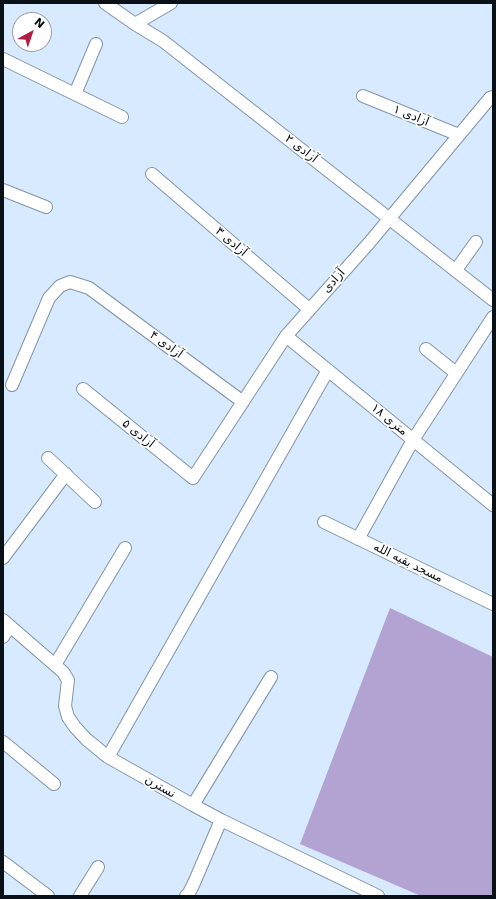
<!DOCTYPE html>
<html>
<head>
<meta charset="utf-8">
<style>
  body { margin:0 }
  #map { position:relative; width:496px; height:899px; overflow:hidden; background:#d7eaff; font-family:"DejaVu Sans",sans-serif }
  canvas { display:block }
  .frame { position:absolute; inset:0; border:4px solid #091016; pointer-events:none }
  .north { position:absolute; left:12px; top:12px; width:40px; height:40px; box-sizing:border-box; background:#fff; border:1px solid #9d9fa2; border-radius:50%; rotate:40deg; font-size:11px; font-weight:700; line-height:16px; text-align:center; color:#091016 }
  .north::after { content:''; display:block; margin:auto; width:14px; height:18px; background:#b11e44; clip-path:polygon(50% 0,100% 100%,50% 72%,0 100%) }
</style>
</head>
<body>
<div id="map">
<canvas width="496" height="899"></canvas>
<div class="frame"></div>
<div class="north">N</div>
</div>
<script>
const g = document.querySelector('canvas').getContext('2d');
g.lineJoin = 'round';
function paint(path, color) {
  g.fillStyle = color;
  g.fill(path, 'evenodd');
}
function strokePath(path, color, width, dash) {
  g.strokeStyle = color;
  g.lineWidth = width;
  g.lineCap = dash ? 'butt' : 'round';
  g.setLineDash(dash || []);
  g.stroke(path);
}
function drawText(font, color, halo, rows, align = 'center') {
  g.font = font + ' "DejaVu Sans",Vazirmatn,sans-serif';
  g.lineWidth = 3.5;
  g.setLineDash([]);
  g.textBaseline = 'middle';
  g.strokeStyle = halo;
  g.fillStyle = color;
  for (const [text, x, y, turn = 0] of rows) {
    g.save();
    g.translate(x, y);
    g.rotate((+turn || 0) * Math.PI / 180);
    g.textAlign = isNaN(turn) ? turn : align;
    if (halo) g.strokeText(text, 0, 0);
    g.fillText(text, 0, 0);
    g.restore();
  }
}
paint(new Path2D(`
  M390 608 493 657V896H421L300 844Z`), '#b2a3d2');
const minor = new Path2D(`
  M105 3 135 24 163 41 493 300
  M135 24 171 3
  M3 59 122 117
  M75 94 96 44
  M363 96 459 135
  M152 174 309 309
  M3 190 46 207
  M456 270 476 242
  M286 336 493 505
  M426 349 456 373
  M12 385 49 298 60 286 70 282 89 288 243 402
  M83 389 193 478 286 336 369 243 490 98 493 97
  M48 458 95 502
  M324 522 493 604
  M358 539 413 440 493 317
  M3 558 66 474
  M3 620 63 672 68 680 65 706 68 717 75 727 86 739 108 757 193 805 221 820 378 896
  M3 637 10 626
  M55 665 125 548
  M3 742 54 784
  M108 757 328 370
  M193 805 271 677
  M3 862 48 896
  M80 896 98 867
  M186 896 189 893 194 883 221 820`);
strokePath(minor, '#8294a6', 14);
strokePath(minor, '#fff', 12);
drawText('12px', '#091016', '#fff', [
  ["آزادی ۱",411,116,22],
  ["آزادی ۲",301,149,38],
  ["آزادی ۳",231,242,41],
  ["آزادی",334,281,-48],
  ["آزادی ۴",166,345,36],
  ["۱۸ متری",389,420,39],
  ["آزادی ۵",138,434,39],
  ["مسجد بقیه الله",408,563,26],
  ["نسترن",160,787,30]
]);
</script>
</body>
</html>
